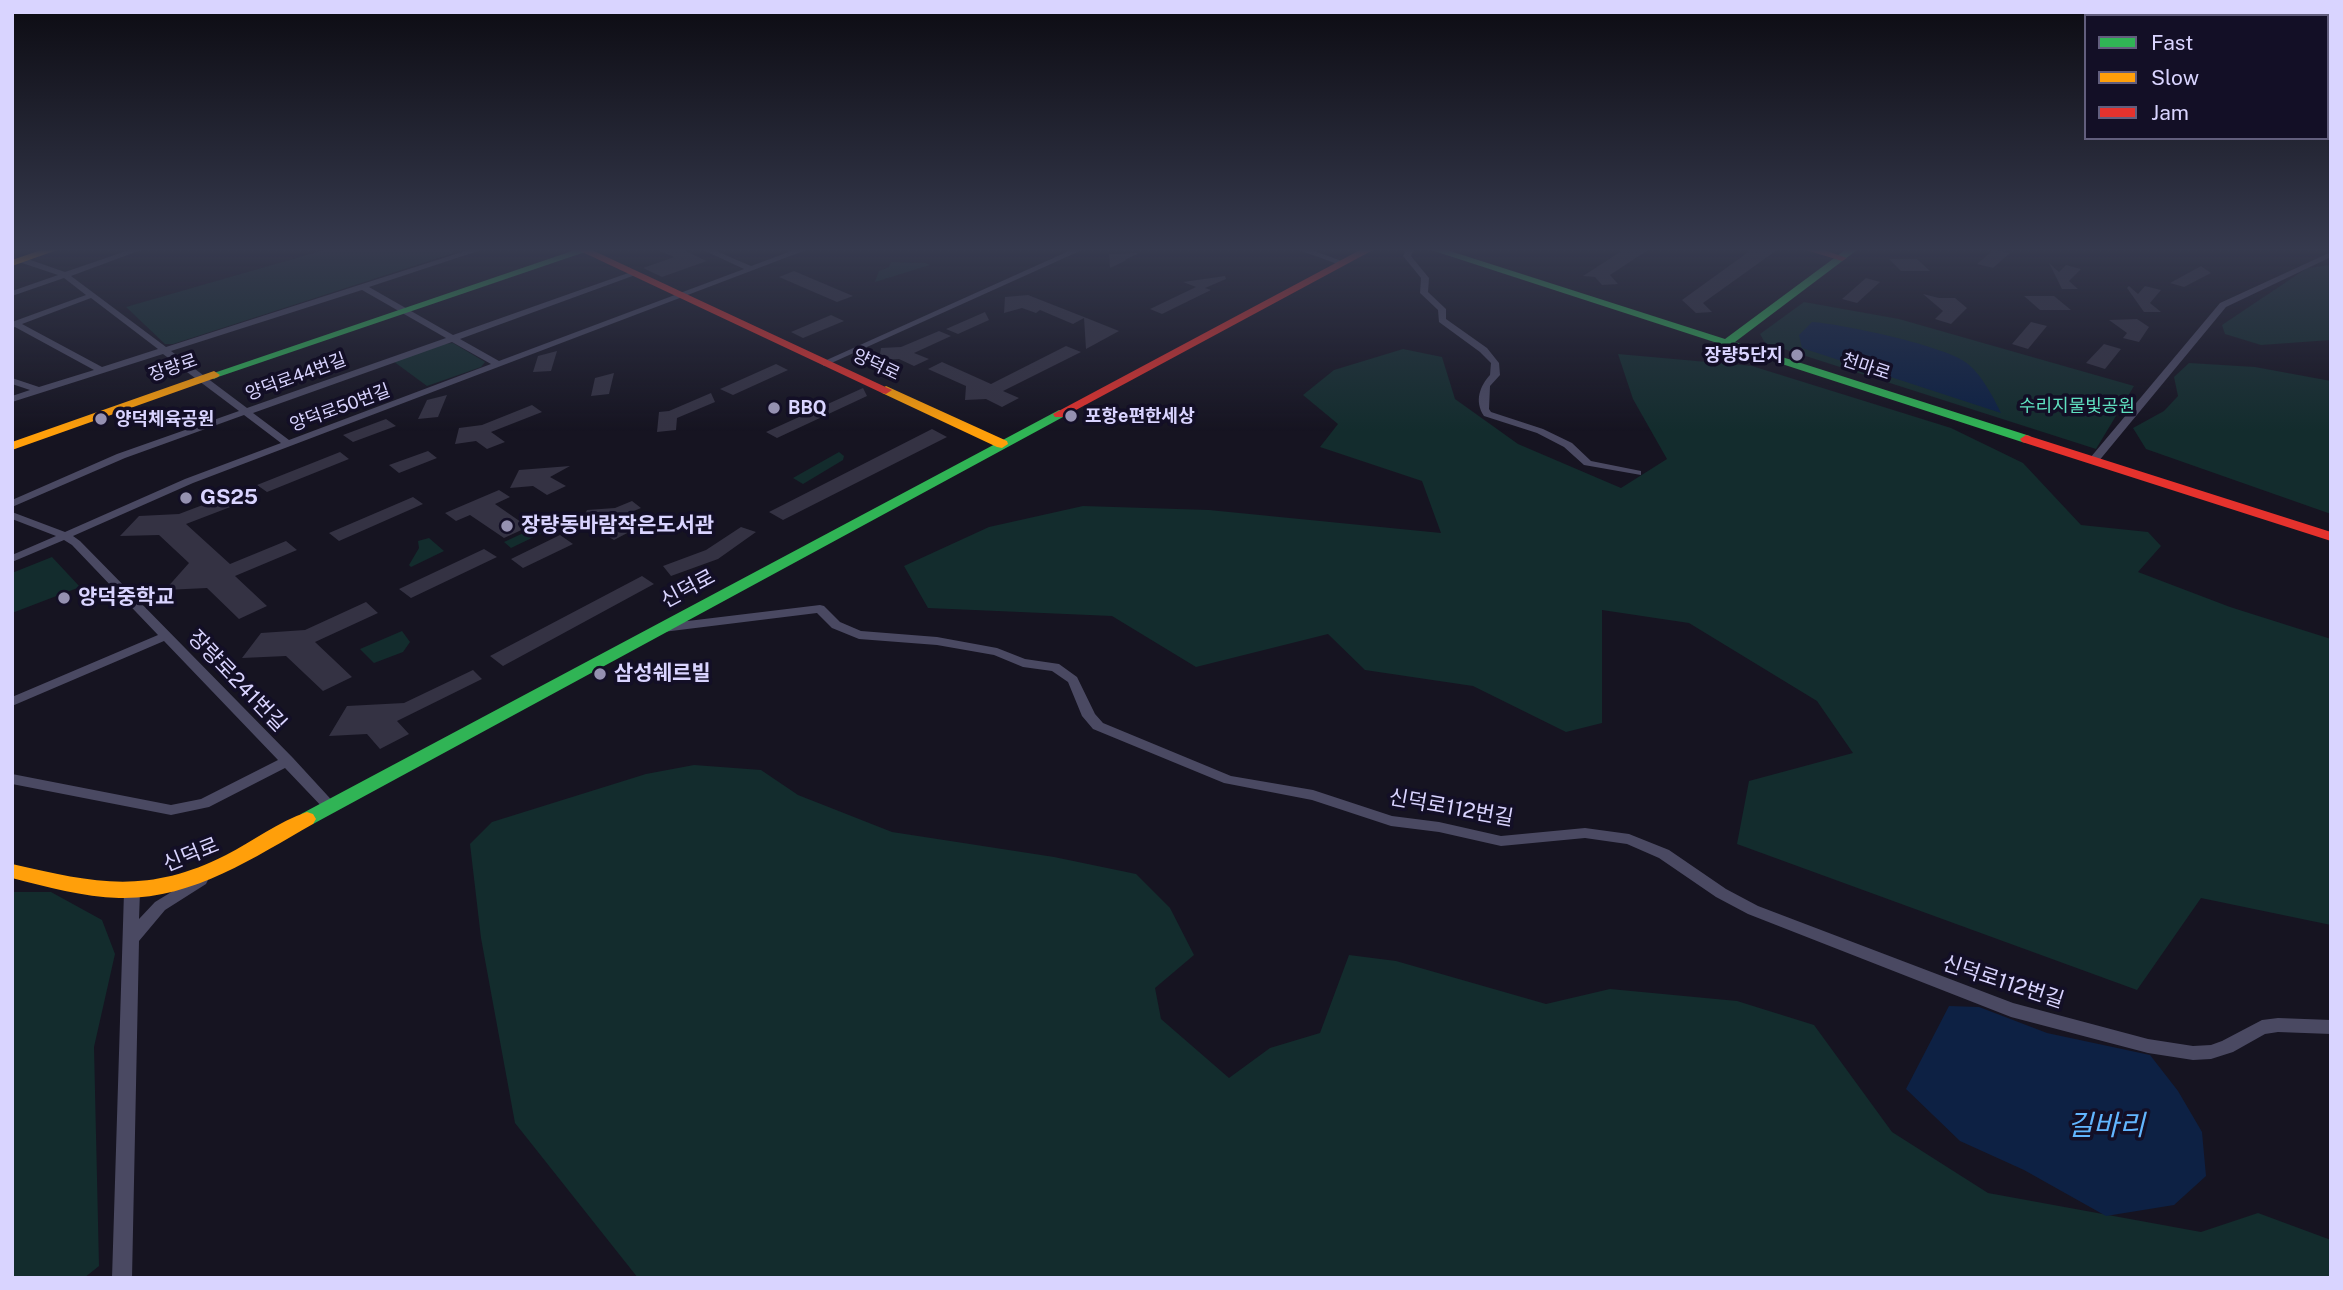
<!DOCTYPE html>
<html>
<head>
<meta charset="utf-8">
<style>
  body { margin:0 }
  #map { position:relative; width:2343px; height:1290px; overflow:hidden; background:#161421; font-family:"Public Sans",sans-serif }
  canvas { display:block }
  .frame { position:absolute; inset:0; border:14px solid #d9d4ff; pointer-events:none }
  .legend { position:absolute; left:2084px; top:14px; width:245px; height:126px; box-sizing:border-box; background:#130f26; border:2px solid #625e7d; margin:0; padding:9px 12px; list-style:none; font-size:21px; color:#d9d4ff }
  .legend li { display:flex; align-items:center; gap:14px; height:35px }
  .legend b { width:35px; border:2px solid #625e7d }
</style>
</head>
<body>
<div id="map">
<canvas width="2343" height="1290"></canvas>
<div class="frame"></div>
<ul class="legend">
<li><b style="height:9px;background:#30b455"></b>Fast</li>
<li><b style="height:9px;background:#ff9f0a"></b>Slow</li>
<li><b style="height:9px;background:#e5322d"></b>Jam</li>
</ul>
</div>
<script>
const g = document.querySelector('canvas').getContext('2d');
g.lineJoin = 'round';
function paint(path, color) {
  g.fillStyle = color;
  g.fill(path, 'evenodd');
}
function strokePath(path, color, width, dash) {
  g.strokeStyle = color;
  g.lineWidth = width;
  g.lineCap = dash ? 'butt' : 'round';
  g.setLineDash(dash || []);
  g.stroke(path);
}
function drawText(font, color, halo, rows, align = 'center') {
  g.font = font + ' "Public Sans","Noto Sans KR",sans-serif';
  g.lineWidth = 7;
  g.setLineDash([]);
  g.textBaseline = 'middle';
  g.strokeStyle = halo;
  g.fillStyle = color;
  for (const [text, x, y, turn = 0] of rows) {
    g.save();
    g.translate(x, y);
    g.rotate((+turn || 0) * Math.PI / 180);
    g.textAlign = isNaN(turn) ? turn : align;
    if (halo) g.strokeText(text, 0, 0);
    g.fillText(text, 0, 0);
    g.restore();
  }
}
paint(new Path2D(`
  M324 250H450L454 253 173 344H165L126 307Z
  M891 262 926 263 930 265 875 282 879 271 889 267Z
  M2331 265V340L2261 345 2225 334 2222 325 2307 268Z
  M1804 302 1899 319 2134 386 2096 449 1765 343 1760 334Z
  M453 343 485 362 481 367 427 386 393 361 443 344Z
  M1403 349 1442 357 1455 399 1518 444 1621 488 1667 459 1633 399 1618 354 1752 366 1951 428 2023 463 2081 525 2148 532 2161 546 2138 572 2230 607 2331 639V925L2201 898 2137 990 1737 844 1749 781 1853 753 1817 701 1689 623 1602 610V723L1566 732 1473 686 1365 670 1328 634 1196 667 1112 616 928 608 904 566 989 527 1083 506 1209 510 1441 533 1422 481 1320 447 1338 424 1303 395 1334 370Z
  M2189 363 2255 367 2331 381V514L2146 449 2133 428 2164 411 2178 396 2174 377Z
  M839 452 844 456 843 460 803 484 793 478Z
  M558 517 565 522 511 548 504 542Z
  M429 538 444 551 411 567 409 565 419 548 418 541Z
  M52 557 80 587 12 613V573Z
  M402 631 410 642 403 652 374 663 360 649Z
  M694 765 761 770 798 795 892 832 1054 857 1136 874 1170 908 1194 955 1155 988 1161 1019 1229 1078 1270 1048 1320 1033 1349 955 1396 961 1546 1004 1610 989 1737 1001 1814 1025 1892 1132 1988 1193 2201 1232 2258 1213 2331 1240V1278H638L515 1123 481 938 470 844 492 822 646 774Z
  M12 892H51L102 920 115 954 94 1047 99 1266 84 1278H12Z`), '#132c2d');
paint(new Path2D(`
  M1812 322C1842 324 1947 346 1968 364 1983 377 1992 395 2001 413L1802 348 1799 335Z
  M1949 1006 1979 1007 2047 1033 2150 1055 2178 1091 2202 1132 2206 1176 2174 1205 2106 1216 2024 1170 1960 1141 1906 1089Z`), '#0d2144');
paint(new Path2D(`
  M658 250H683L707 261 662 277 643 268 674 257Z
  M1623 250H1648L1610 275 1618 284 1602 285 1595 277 1583 276Z
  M1751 250H1777L1703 303 1712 312 1696 313 1682 300Z
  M1993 250 2010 253 1993 268 1977 264Z
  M1139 253 1125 260H1127L1110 268 1109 254Z
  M1889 259H1917L1930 271H1901Z
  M2049 263 2059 272 2066 265 2081 269 2069 281 2078 289H2062Z
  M2201 266 2211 273 2184 287 2170 283Z
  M794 271 853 296 837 302 779 277Z
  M1225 276 1226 279 1205 288 1211 290 1162 314 1150 309 1196 287 1183 282Z
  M1866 278 1880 282 1857 303 1842 299Z
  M2129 286 2138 294 2145 286 2161 290 2150 303 2161 312H2144L2127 288Z
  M1923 294 1939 298H1955L1967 308 1951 324 1935 319 1943 311Z
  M1028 295 1084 317 1119 331 1086 349 1084 318 1073 324 1040 310 1036 313 1022 308 1004 313 1005 297Z
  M2024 296H2054L2071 310H2040Z
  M985 312 989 320 958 334 946 329Z
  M831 315 844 321 803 338 791 332Z
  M2137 319 2149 327 2139 342 2123 338 2127 333 2109 320Z
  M2031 322 2047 326 2028 349 2012 344Z
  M939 331 951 336 914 353 929 359 914 366 899 359 879 360 881 348 901 347Z
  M2104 344 2121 349 2105 369 2086 363Z
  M1066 346 1081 352 1003 391 1019 398 1002 407 986 399 965 400 966 386 928 369 942 362 991 384Z
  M557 351 551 371 533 372 538 356Z
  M776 364 788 370 733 395 720 389Z
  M614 373 609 394 591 396 595 378Z
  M863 388 867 396 777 438 766 432Z
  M711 393 715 402 677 418 676 430 657 432 659 412 669 411Z
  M447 395 438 417 418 419 427 400Z
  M532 405 542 412 491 432 505 442 487 449 476 441 455 444 459 428 482 425Z
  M386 419 396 426 353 442 343 435Z
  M932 429 947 437 783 520 769 512Z
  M428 451 437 458 399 473 389 465Z
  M340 452 349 459 267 492 257 485Z
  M570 466 550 477 566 486 547 495 533 486 510 488 519 470Z
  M499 490 510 497 495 504 528 527 504 538 470 515 456 521 445 513Z
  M237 492 246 501 186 524 230 564 286 541 297 550 235 576 267 606 239 619 207 588 165 590 189 563 159 535 120 536 139 516 179 514Z
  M413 497 423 504 339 541 329 533Z
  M632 501 641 508 612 520 631 531 614 540 599 531 577 532 587 510 615 508Z
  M741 527 756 532 718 559 671 576 663 566 706 550Z
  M560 535 573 544 523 568 511 559Z
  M484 549 497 557 411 598 399 589Z
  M642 576 654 584 503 666 490 656Z
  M366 602 378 613 315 642 352 677 323 691 286 656 242 658 261 633 305 630Z
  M473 670 482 679 397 721 409 734 380 749 367 734 329 736 347 706 404 703Z`), '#343243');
paint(new Path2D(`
  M129 250H141L71 276 166 347 468 250H481L369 287 453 335 631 272 638 274 460 339 499 361 744 269 703 250H714L751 266 794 250H806L193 483 73 536 80 541 293 758 338 807 336 811H326L285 768 209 807 171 815 12 784V774L171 805 201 799 278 760 164 641 12 706V697L158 635 72 545 64 540 12 562V555L56 536 12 519V512L65 532 185 479 281 443 244 415 125 458 12 507V500L117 454 239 411 163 354 12 402V396L30 390 12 384V378L39 387 94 370 15 327 12 328V322L86 295 64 278 12 296V291L58 275 19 262V258H25L65 272ZM362 290 446 338 247 408 171 351ZM91 298 158 349 102 367 22 324ZM452 342 491 364 289 440 253 413Z
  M1071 250H1082L827 365 824 366 820 363Z
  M1299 250H1312L1347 263 1340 265Z
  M1406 250H1414L1411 256 1429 278 1428 292 1446 309V319L1487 348 1499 363 1500 375 1490 386 1489 409 1491 412 1543 429 1572 443 1591 461 1641 471V475L1584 465 1564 447 1537 433 1484 416C1474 401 1480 386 1490 375L1491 363 1480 352 1439 322 1438 310 1420 293 1421 278 1403 256Z
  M2331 252V257L2226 307 2098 462H2090V458L2220 303Z
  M820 605 824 606 840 622 861 631 937 637 997 648 1025 659 1059 664 1077 677 1095 714 1103 723 1231 776 1313 790 1392 816 1439 822 1501 836 1585 828 1629 834 1669 850 1726 889 1758 906 2013 1003 2148 1039 2193 1046 2211 1045 2222 1041 2262 1020 2278 1018 2331 1020V1034L2278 1032 2265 1034 2233 1052 2211 1059 2193 1060 2148 1053 2011 1017 1748 914 1716 897 1659 858 1627 844 1585 838 1501 846 1439 832 1391 826 1312 800 1224 783 1093 729 1082 716 1068 682 1052 671 1023 667 994 655 937 645 859 639 832 628 817 613 663 632 657 628 663 624Z
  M201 874 206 876 208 880 206 884 165 910 139 941 132 1278H112L124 892 127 888 132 886 137 888 140 892 139 919 155 902Z`), '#4a4962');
paint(new Path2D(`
  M575 250H591L218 377 214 379 208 375Z
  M1431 250H1447L1725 339 1845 250H1857L1735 342 2030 436 2032 439 2026 443 2022 442Z
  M1059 410 1063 411V417L313 824H301L298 819 301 814Z`), '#30b455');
paint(new Path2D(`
  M41 250H57L12 266V260Z
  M214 371 220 375 218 377 12 450V442Z
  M886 386 1007 441 1008 444 1002 448 997 447 882 393 880 390Z
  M307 812 313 814 316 819 313 824C253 858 191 900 119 898 83 897 47 887 12 878V864C94 883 147 895 226 855 252 842 279 821 307 812Z`), '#ff9f0a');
paint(new Path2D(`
  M578 250H592L892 390 886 394 882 393Z
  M1360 250H1373L1063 417H1055L1053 414Z
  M1806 250H1824L1847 258 1842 261Z
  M2026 435 2331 532V541L2022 442 2020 439Z`), '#e5322d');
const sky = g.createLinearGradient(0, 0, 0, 431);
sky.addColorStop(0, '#0c0b12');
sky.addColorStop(0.58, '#363a4e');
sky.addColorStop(1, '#363a4e00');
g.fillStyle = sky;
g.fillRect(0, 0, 2343, 431);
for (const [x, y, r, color] of [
  [1797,355,7,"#9591b1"],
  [774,408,7,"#9591b1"],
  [1071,416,7,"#9591b1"],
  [101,419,7,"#9591b1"],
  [186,498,7,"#9591b1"],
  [507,526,7,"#9591b1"],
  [64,598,7,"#9591b1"],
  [600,674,7,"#9591b1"]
]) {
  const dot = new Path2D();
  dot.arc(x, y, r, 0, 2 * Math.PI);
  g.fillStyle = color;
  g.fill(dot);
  strokePath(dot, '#130f26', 2.5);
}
drawText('bold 18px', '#d9d4ff', '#130f26', [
  ["장량5단지",1783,355,"right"],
  ["BBQ",788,408],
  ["포항e편한세상",1085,416],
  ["양덕체육공원",115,419]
], 'left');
drawText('18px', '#d9d4ff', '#130f26', [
  ["양덕로",876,365,25],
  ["천마로",1866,367,18],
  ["장량로",173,368,-19],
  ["양덕로44번길",296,377,-20],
  ["양덕로50번길",340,408,-20]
]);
drawText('18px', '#5fe0c0', '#130f26', [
  ["수리지물빛공원",2077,406]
]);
drawText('bold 21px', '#d9d4ff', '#130f26', [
  ["GS25",200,498],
  ["장량동바람작은도서관",521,526],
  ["양덕중학교",78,598],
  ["삼성쉐르빌",614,674]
], 'left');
drawText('21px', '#d9d4ff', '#130f26', [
  ["신덕로",688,589,-28],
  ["장량로241번길",237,681,46],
  ["신덕로112번길",1451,808,10],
  ["신덕로",191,855,-22],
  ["신덕로112번길",2003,982,18]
]);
drawText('italic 28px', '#62b6ff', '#130f26', [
  ["길바리",2106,1126]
]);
</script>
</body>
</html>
